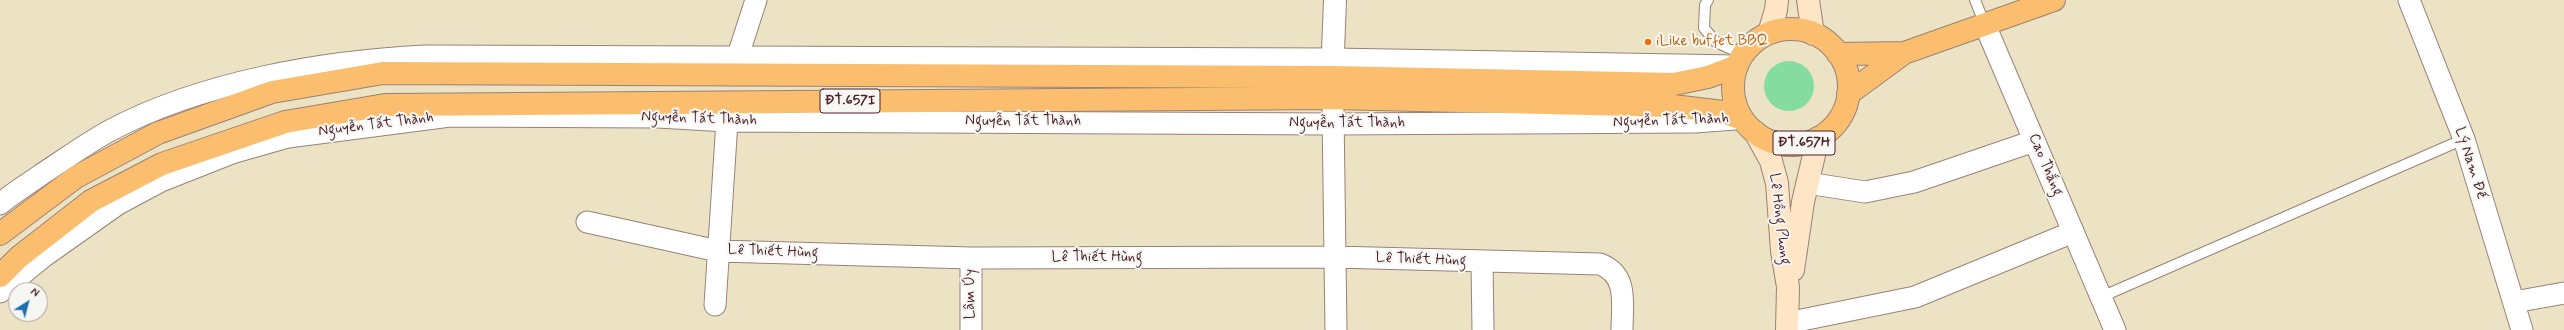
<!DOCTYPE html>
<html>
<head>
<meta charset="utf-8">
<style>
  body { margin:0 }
  #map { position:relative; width:2564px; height:330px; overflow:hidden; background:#ebe3c4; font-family:Mynerve,sans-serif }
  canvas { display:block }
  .north { position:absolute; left:8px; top:282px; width:40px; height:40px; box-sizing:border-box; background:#f6f6f2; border:1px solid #b1a0a2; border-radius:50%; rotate:36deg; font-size:11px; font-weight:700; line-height:16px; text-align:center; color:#4a1f2b }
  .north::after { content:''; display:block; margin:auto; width:14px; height:18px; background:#1f6fb2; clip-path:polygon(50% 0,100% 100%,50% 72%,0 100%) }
</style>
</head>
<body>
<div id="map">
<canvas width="2564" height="330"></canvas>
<div class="north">N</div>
</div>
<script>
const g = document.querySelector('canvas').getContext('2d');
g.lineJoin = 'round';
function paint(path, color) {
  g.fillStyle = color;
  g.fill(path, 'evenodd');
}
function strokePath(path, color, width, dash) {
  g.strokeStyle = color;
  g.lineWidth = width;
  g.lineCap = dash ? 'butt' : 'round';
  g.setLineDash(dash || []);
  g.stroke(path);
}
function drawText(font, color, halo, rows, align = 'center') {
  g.font = font + ' Mynerve,sans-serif';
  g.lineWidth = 4;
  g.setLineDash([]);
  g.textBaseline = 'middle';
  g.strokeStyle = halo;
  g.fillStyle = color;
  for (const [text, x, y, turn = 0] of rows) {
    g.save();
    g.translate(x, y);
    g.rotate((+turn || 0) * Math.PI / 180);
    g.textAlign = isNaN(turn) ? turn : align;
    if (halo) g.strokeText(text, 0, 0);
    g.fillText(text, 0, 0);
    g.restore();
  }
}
paint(new Path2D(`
  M1764 86a25 25 0 1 1 50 0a25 25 0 1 1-50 0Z`), '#85dca0');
const service = new Path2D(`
  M1708 0 1705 5 1704 28 1716 42 1742 54
  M1975 0 1985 25
  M2101 297 2464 139`);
const minor = new Path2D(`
  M2409 0 2464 139 2522 330
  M1985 25 2115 330
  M734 68 756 0
  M1333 111 1336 330
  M1807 183 1865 192 1914 182 2034 141
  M0 204C13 193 28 184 42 174 65 159 87 143 111 130 202 82 323 61 425 56L1333 59 1736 66
  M587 222 718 251 971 258 1335 257 1600 264C1629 275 1622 305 1622 330
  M1482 262 1483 330
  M0 292 43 257 118 204 161 181 232 153 288 137 450 116 658 117 727 121 1333 124 1695 122 1735 119
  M2514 302 2564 293
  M715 305 728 106
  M1787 323 1915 297 2073 232
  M971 330V258`);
const tertiary = new Path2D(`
  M1332 77 1335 0`);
const secondary = new Path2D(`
  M1808 0 1813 34
  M1769 33 1776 10 1777 0
  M1755 132 1771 161 1777 183 1782 251 1788 287 1787 330
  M1793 270 1803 202 1818 138`);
const primary = new Path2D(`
  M1733 87a58 58 0 1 1 116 0a58 58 0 1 1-116 0Z
  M1838 54 1904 53
  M1848 94 1904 53 2054 0
  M0 234 76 177 158 133 272 92 383 73 1332 77 1674 84 1708 77 1737 66
  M0 276 19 257 91 201 162 164 285 122 385 105 1332 98 1673 106 1723 112 1742 119`);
strokePath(service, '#9a8178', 12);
strokePath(minor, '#9a8178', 23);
strokePath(tertiary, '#9a8178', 24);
strokePath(secondary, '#9a8178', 24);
strokePath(primary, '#9a8178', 24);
strokePath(service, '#fff', 10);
strokePath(minor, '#fff', 21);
strokePath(tertiary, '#fff', 22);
strokePath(secondary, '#fde5c5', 22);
strokePath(primary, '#fbbe6e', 22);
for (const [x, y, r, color] of [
  [1648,42,4,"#e8710a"]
]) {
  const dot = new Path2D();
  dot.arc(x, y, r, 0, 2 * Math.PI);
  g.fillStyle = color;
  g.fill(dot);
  strokePath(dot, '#f6f6f2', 1.5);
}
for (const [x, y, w] of [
  [850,101,60],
  [1804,143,62]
]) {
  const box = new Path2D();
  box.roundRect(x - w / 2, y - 12, w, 24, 3);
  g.fillStyle = '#f6f6f2';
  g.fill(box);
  strokePath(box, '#4a1f2b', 1);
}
drawText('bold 14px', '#4a1f2b', null, [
  ["ĐT.657I",850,101],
  ["ĐT.657H",1804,143]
]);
drawText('15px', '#c56008', '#f6f6f2', [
  ["iLike buffet BBQ",1656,42]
], 'left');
drawText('15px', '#4a1f2b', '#f6f6f2', [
  ["Nguyễn Tất Thành",699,119,2],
  ["Nguyễn Tất Thành",1671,121,-2],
  ["Nguyễn Tất Thành",1023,122],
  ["Nguyễn Tất Thành",1347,124],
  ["Nguyễn Tất Thành",376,125,-7],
  ["Lý Nam Đế",2470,163,72],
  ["Cao Thắng",2045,165,67],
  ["Lê Hồng Phong",1779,219,83],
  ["Lê Thiết Hùng",773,252,2],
  ["Lê Thiết Hùng",1097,258],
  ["Lê Thiết Hùng",1421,260,2],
  ["Lâm Úy",971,294,-90]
]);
</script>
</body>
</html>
